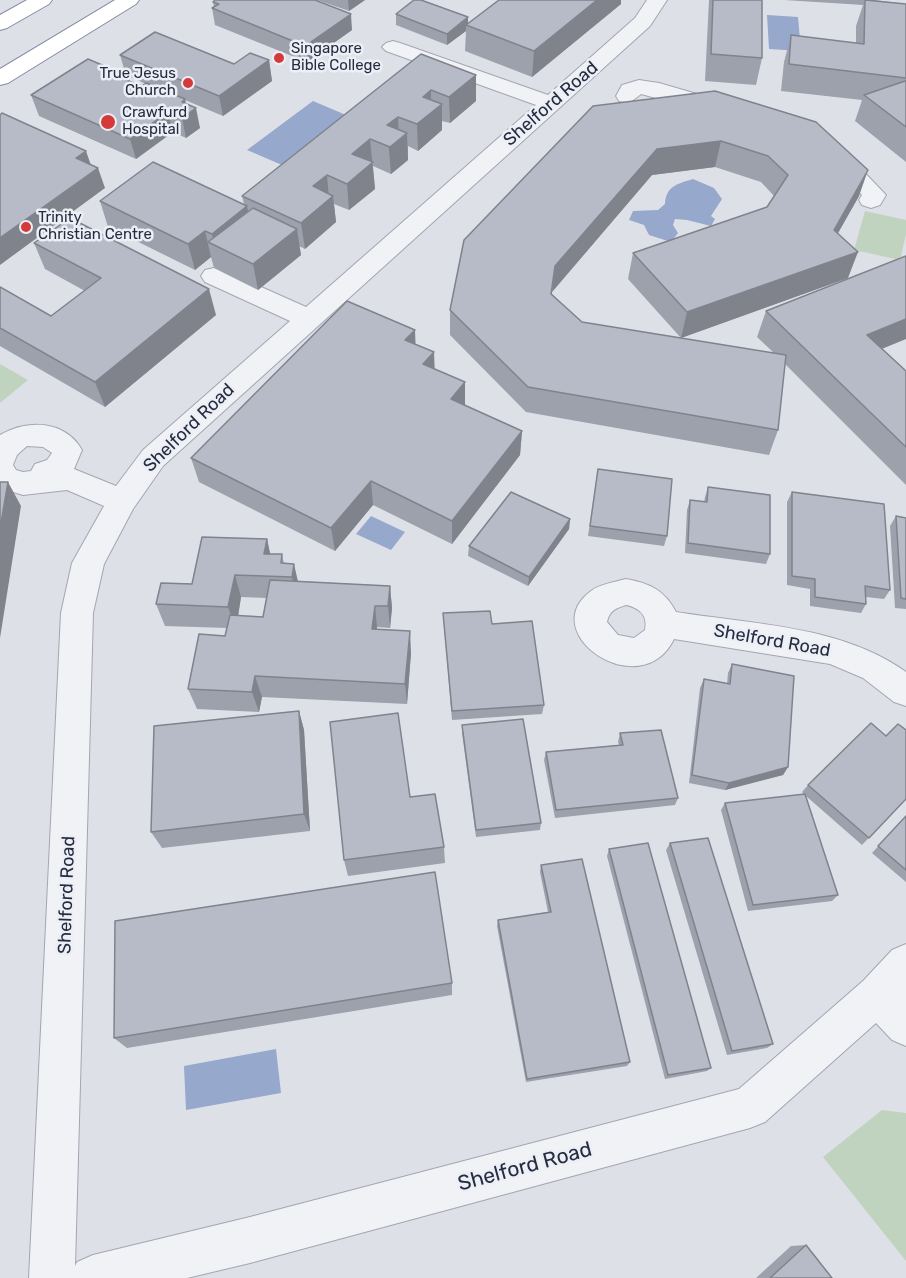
<!DOCTYPE html>
<html>
<head>
<meta charset="utf-8">
<style>
  body { margin:0 }
  canvas { display:block; background:#dee0e8 }
</style>
</head>
<body>
<canvas width="906" height="1278"></canvas>
<script>
const g = document.querySelector('canvas').getContext('2d');
g.lineJoin = 'round';
function paint(path, color) {
  g.fillStyle = color;
  g.fill(path, 'evenodd');
}
function strokePath(path, color, width, dash) {
  g.strokeStyle = color;
  g.lineWidth = width;
  g.lineCap = dash ? 'butt' : 'round';
  g.setLineDash(dash || []);
  g.stroke(path);
}
function drawText(font, color, halo, rows, align = 'center') {
  g.font = font + ' Rubik,sans-serif';
  g.lineWidth = 5;
  g.setLineDash([]);
  g.textBaseline = 'middle';
  g.strokeStyle = halo;
  g.fillStyle = color;
  for (const [text, x, y, turn = 0] of rows) {
    g.save();
    g.translate(x, y);
    g.rotate((+turn || 0) * Math.PI / 180);
    g.textAlign = isNaN(turn) ? turn : align;
    if (halo) g.strokeText(text, 0, 0);
    g.fillText(text, 0, 0);
    g.restore();
  }
}
paint(new Path2D(`
  M865 211 906 220V234L900 260 854 250Z
  M0 364 28 380 0 403Z
  M882 1110 906 1113V1261L823 1157Z`), '#c0d3be');
paint(new Path2D(`
  M767 15 798 17 801 51 769 49Z
  M313 101 346 115 282 165 247 150Z
  M693 179 714 188 722 199 711 216 715 219 711 226 687 220 675 219 673 225 678 233 671 242 649 235 644 225 629 220 633 211 658 210 665 204C666 186 677 184 693 179Z
  M371 516 405 532 391 550 356 534Z
  M276 1049 281 1093 186 1110 184 1066Z`), '#96a8cb');
const minor = new Path2D(`
  M647 0H667L650 26 163 466 133 509 104 564 93 613 75 1266 77 1262 93 1255 250 1217 739 1089 863 981 892 950 906 944V1046L892 1040 876 1023 765 1122 750 1128 250 1263 187 1278H29L61 613 72 563 104 506 67 490 23 495 0 488V435C27 419 65 420 82 450L74 469 116 486 143 450 290 321 205 282 201 276 205 270 214 268 223 270 306 307 536 105 386 51 382 47 386 43 393 41 400 43 548 95 635 18ZM27 446 43 447 52 453 47 460 35 464 31 471 23 472 16 470 13 465 17 455Z
  M639 80 659 83 728 103 731 108 728 113 720 115 641 94C633 100 631 104 619 101L616 96 622 85Z
  M833 146 841 148 886 195 880 205 871 208 862 205 859 200 862 195 825 158 821 153 825 148Z
  M626 579C649 583 665 590 676 612 752 624 843 626 906 672V706L894 702 863 678 830 664 674 639C641 706 534 633 591 591 600 584 615 582 626 579ZM626 605C640 608 648 616 645 630L634 638 618 635 607 622C609 611 616 608 626 605Z`);
const highway = new Path2D(`
  M27 0H52L49 4 7 28 0 30V15Z
  M115 0H139L136 4 8 83 0 85V69Z`);
strokePath(minor, '#a3a6b2', 2);
strokePath(highway, '#848ba0', 2);
paint(minor, '#f0f2f6');
paint(highway, '#fff');
paint(new Path2D(`
  M317 0H365L349 11Z
  M709 0H762V58L756 85 705 81Z
  M784 0H874L906 4V162L855 121 862 100 781 91 784 62 791 35 856 43V26L863 5Z
  M213 2 352 30 307 62 215 25 212 8 214 7Z
  M621 4 532 77 465 51 466 31 447 45 396 25V14L468 17V23Z
  M421 54 476 101 450 123 442 121V130L418 151 408 146V160L391 174 373 166 375 189 349 210 334 204 336 222 305 249 299 246 301 255 258 290 214 268 211 257 195 270 108 227 100 201 244 204 242 196Z
  M120 55 234 64 269 60 272 81 223 116 185 100 186 103 200 128 186 138 173 132 136 159 39 116 31 95 126 75ZM128 76 146 84 142 86 130 81Z
  M715 91 859 196 838 233 848 278 681 338 774 353 757 337 766 311 882 349 906 371V485L785 364 778 430 769 455 526 412 450 335V310ZM715 167 761 182 774 196 767 207 633 253 628 279 681 338 582 322 552 294V292L652 175Z
  M34 243 216 315 105 407 0 346V287L51 316 85 291 45 269Z
  M415 344 435 369 465 405 522 431 520 455 452 544 373 505 335 551 199 482 191 458Z
  M598 469 667 536 664 546 588 536Z
  M708 487 770 554 766 564 685 553 687 510 690 500 704 502 705 497Z
  M792 492 890 590 884 599 866 597V604L861 613 810 606V589L787 585V502Z
  M896 516 906 518V609L895 608 890 526Z
  M570 519 569 529 528 586 468 556 469 546Z
  M267 539 270 554H282L284 563 298 581 390 586 392 608 390 628 377 627V630L411 653 407 704 262 697 259 712 197 709 188 689 225 636 227 628 165 626 156 604 192 584ZM241 597 266 598 263 617 238 616Z
  M443 613 492 624 544 705 542 714 452 720Z
  M732 664 788 767 783 775 725 790 689 783 700 688 704 679 727 684 728 673Z
  M299 711 304 730 310 831 162 848 151 832Z
  M462 725 541 823 540 830 476 837 462 733Z
  M620 733 678 798 675 805 555 818 544 760 546 752 619 745 618 742Z
  M808 785 906 799 862 845 806 796 838 895 832 901 748 911 721 810 725 803 804 794 802 792Z
  M906 816V882L872 853Z
  M670 843 773 1044 767 1048 727 1055 666 850Z
  M444 847 445 863 348 876 344 860Z
  M609 849 711 1068 707 1071 665 1079 607 856Z
  M541 865 630 1062 627 1066 526 1082 497 926 498 920 548 912 540 872Z
  M452 983V995L127 1048 114 1038Z
  M806 1245 832 1278H756L791 1246Z`), '#9da1ac');
paint(new Path2D(`
  M348 0H365L349 11Z
  M597 0H621V4L532 77 534 51Z
  M351 14 352 30 307 62 305 46Z
  M468 17V26L466 25V31L447 45V34Z
  M269 60 272 81 223 116 219 96Z
  M476 75V101L450 123 449 97Z
  M431 90V113L442 104V130L418 151 417 124 423 97Z
  M185 99 188 113 196 108 200 128 186 138 182 118V102Z
  M168 112 173 132 136 159 130 139Z
  M398 117 399 140 407 133 408 160 391 174 387 125Z
  M370 139 375 189 349 210 347 184 352 154Z
  M721 141 715 167 652 175 552 292 549 320 555 266 657 149Z
  M86 151 93 171 76 158Z
  M98 168 105 188 0 265V238Z
  M868 170 859 196 825 256 834 230Z
  M327 175 329 199 333 196 336 222 305 249 301 223 313 186Z
  M247 206 252 232 214 245 212 234Z
  M297 229 301 255 258 290 253 264Z
  M205 231 211 257 195 270 188 244Z
  M858 252 848 278 681 338 687 312Z
  M209 289 216 315 105 407 95 382Z
  M906 319V339L855 360 867 335Z
  M415 330 416 356 405 340Z
  M434 352 435 377 423 364Z
  M465 382V408L451 399Z
  M522 431 520 455 452 544V521Z
  M371 481 373 505 335 551 331 528Z
  M8 482 21 506 0 638V529Z
  M570 519 569 529 528 586 529 577Z
  M267 539 272 562 270 577 264 554Z
  M294 564 299 586 297 599 292 577Z
  M235 575 241 597 236 629 228 607Z
  M390 586 392 608 390 628 388 606Z
  M375 606 377 627 375 651 372 629Z
  M410 631 411 653 407 704 405 684Z
  M255 676 262 697 259 712 252 692Z
  M299 711 304 730 310 831 304 814Z
  M788 767 783 775 725 790 729 783Z`), '#80838c');
const building = new Path2D(`
  M215 0H315L351 14 305 46 212 8 219 4 213 2Z
  M414 0H421L468 17 447 34 396 14Z
  M499 0H597L534 51 466 25Z
  M713 0H762V58L711 54Z
  M865 0 906 4V78L789 64 791 35 864 44Z
  M155 32 234 64 250 53 269 60 219 96 120 55Z
  M421 54 476 75 449 97 431 90 423 97 442 104 417 124 398 117 387 125 407 133 390 147 370 139 352 154 373 162 347 184 327 175 313 186 333 196 301 223 242 196Z
  M88 59 128 76 123 79 142 86 146 83 185 99 182 102 196 108 182 118 168 112 130 139 31 95Z
  M905 81H906V127L864 95Z
  M715 91 816 122 868 170 834 230 858 252 687 312 633 253 767 207 788 175 768 156 721 141 657 149 555 266 551 294 582 322 786 355 778 430 528 387 450 310 464 240 593 106Z
  M2 113 86 151 76 158 98 168 0 238V115Z
  M153 162 247 206 212 234 205 231 188 244 100 201Z
  M253 208 297 229 253 264 208 242Z
  M70 218 209 289 95 382 0 328V287L51 316 101 278 34 243Z
  M906 256V319L867 335 906 371V447L766 311Z
  M347 301 415 330 405 340 434 352 423 364 465 382 451 399 522 431 452 521 371 481 331 528 191 458Z
  M598 469 672 479 667 536 590 526Z
  M0 482H8L0 529Z
  M708 487 770 495V554L688 543 690 500 707 502Z
  M511 492 570 519 529 577 469 546Z
  M792 492 884 504 890 590 865 586 866 604 815 597V579L792 576Z
  M896 516 906 518V599L901 598Z
  M202 537 267 539 264 554H282L281 563 294 564 292 577 235 575 228 607 156 604 161 583 192 584Z
  M270 580 390 586 388 606H375L372 629 410 631 405 684 255 676 252 692 188 689 199 634 225 636 230 615 263 617Z
  M490 611 492 624 532 621 544 705 452 711 443 613Z
  M732 664 794 676 788 767 729 783 692 775 704 679 730 684Z
  M299 711 304 814 151 832 154 726Z
  M398 713 410 797 435 794 444 847 344 860 330 722Z
  M523 719 541 823 476 830 462 725Z
  M871 723 886 736 898 724 906 730V799L869 838 808 785Z
  M661 730 678 798 556 810 546 752 623 745 620 733Z
  M805 794 838 895 753 905 725 803Z
  M906 816V870L878 846Z
  M708 838 773 1044 732 1051 670 843Z
  M648 843 711 1068 668 1075 609 849Z
  M582 859 630 1062 527 1079 498 920 551 912 541 865Z
  M435 872 452 983 114 1038 115 921Z
  M806 1245 832 1278H770Z`);
paint(building, '#b7bbc8');
strokePath(building, '#80838c', 1.5);
for (const [x, y, r, color] of [
  [279,58,6,"#d53a3b"],
  [188,83,6,"#d53a3b"],
  [108,122,8,"#d53a3b"],
  [26,227,6,"#d53a3b"]
]) {
  const dot = new Path2D();
  dot.arc(x, y, r, 0, 2 * Math.PI);
  g.fillStyle = color;
  g.fill(dot);
  strokePath(dot, '#edeff6', 2);
}
drawText('15px', '#262c40', '#edeff6', [
  ["Singapore",291,49],
  ["Bible College",291,66],
  ["True Jesus",176,74,"right"],
  ["Church",176,91,"right"],
  ["Crawfurd",122,113],
  ["Hospital",122,130],
  ["Trinity",38,218],
  ["Christian Centre",38,235]
], 'left');
drawText('18px', '#262c40', '#edeff6', [
  ["Shelford Road",551,104,-41],
  ["Shelford Road",189,428,-44],
  ["Shelford Road",772,641,10],
  ["Shelford Road",67,895,-88]
]);
drawText('21px', '#262c40', '#edeff6', [
  ["Shelford Road",525,1167,-15]
]);
</script>
</body>
</html>
